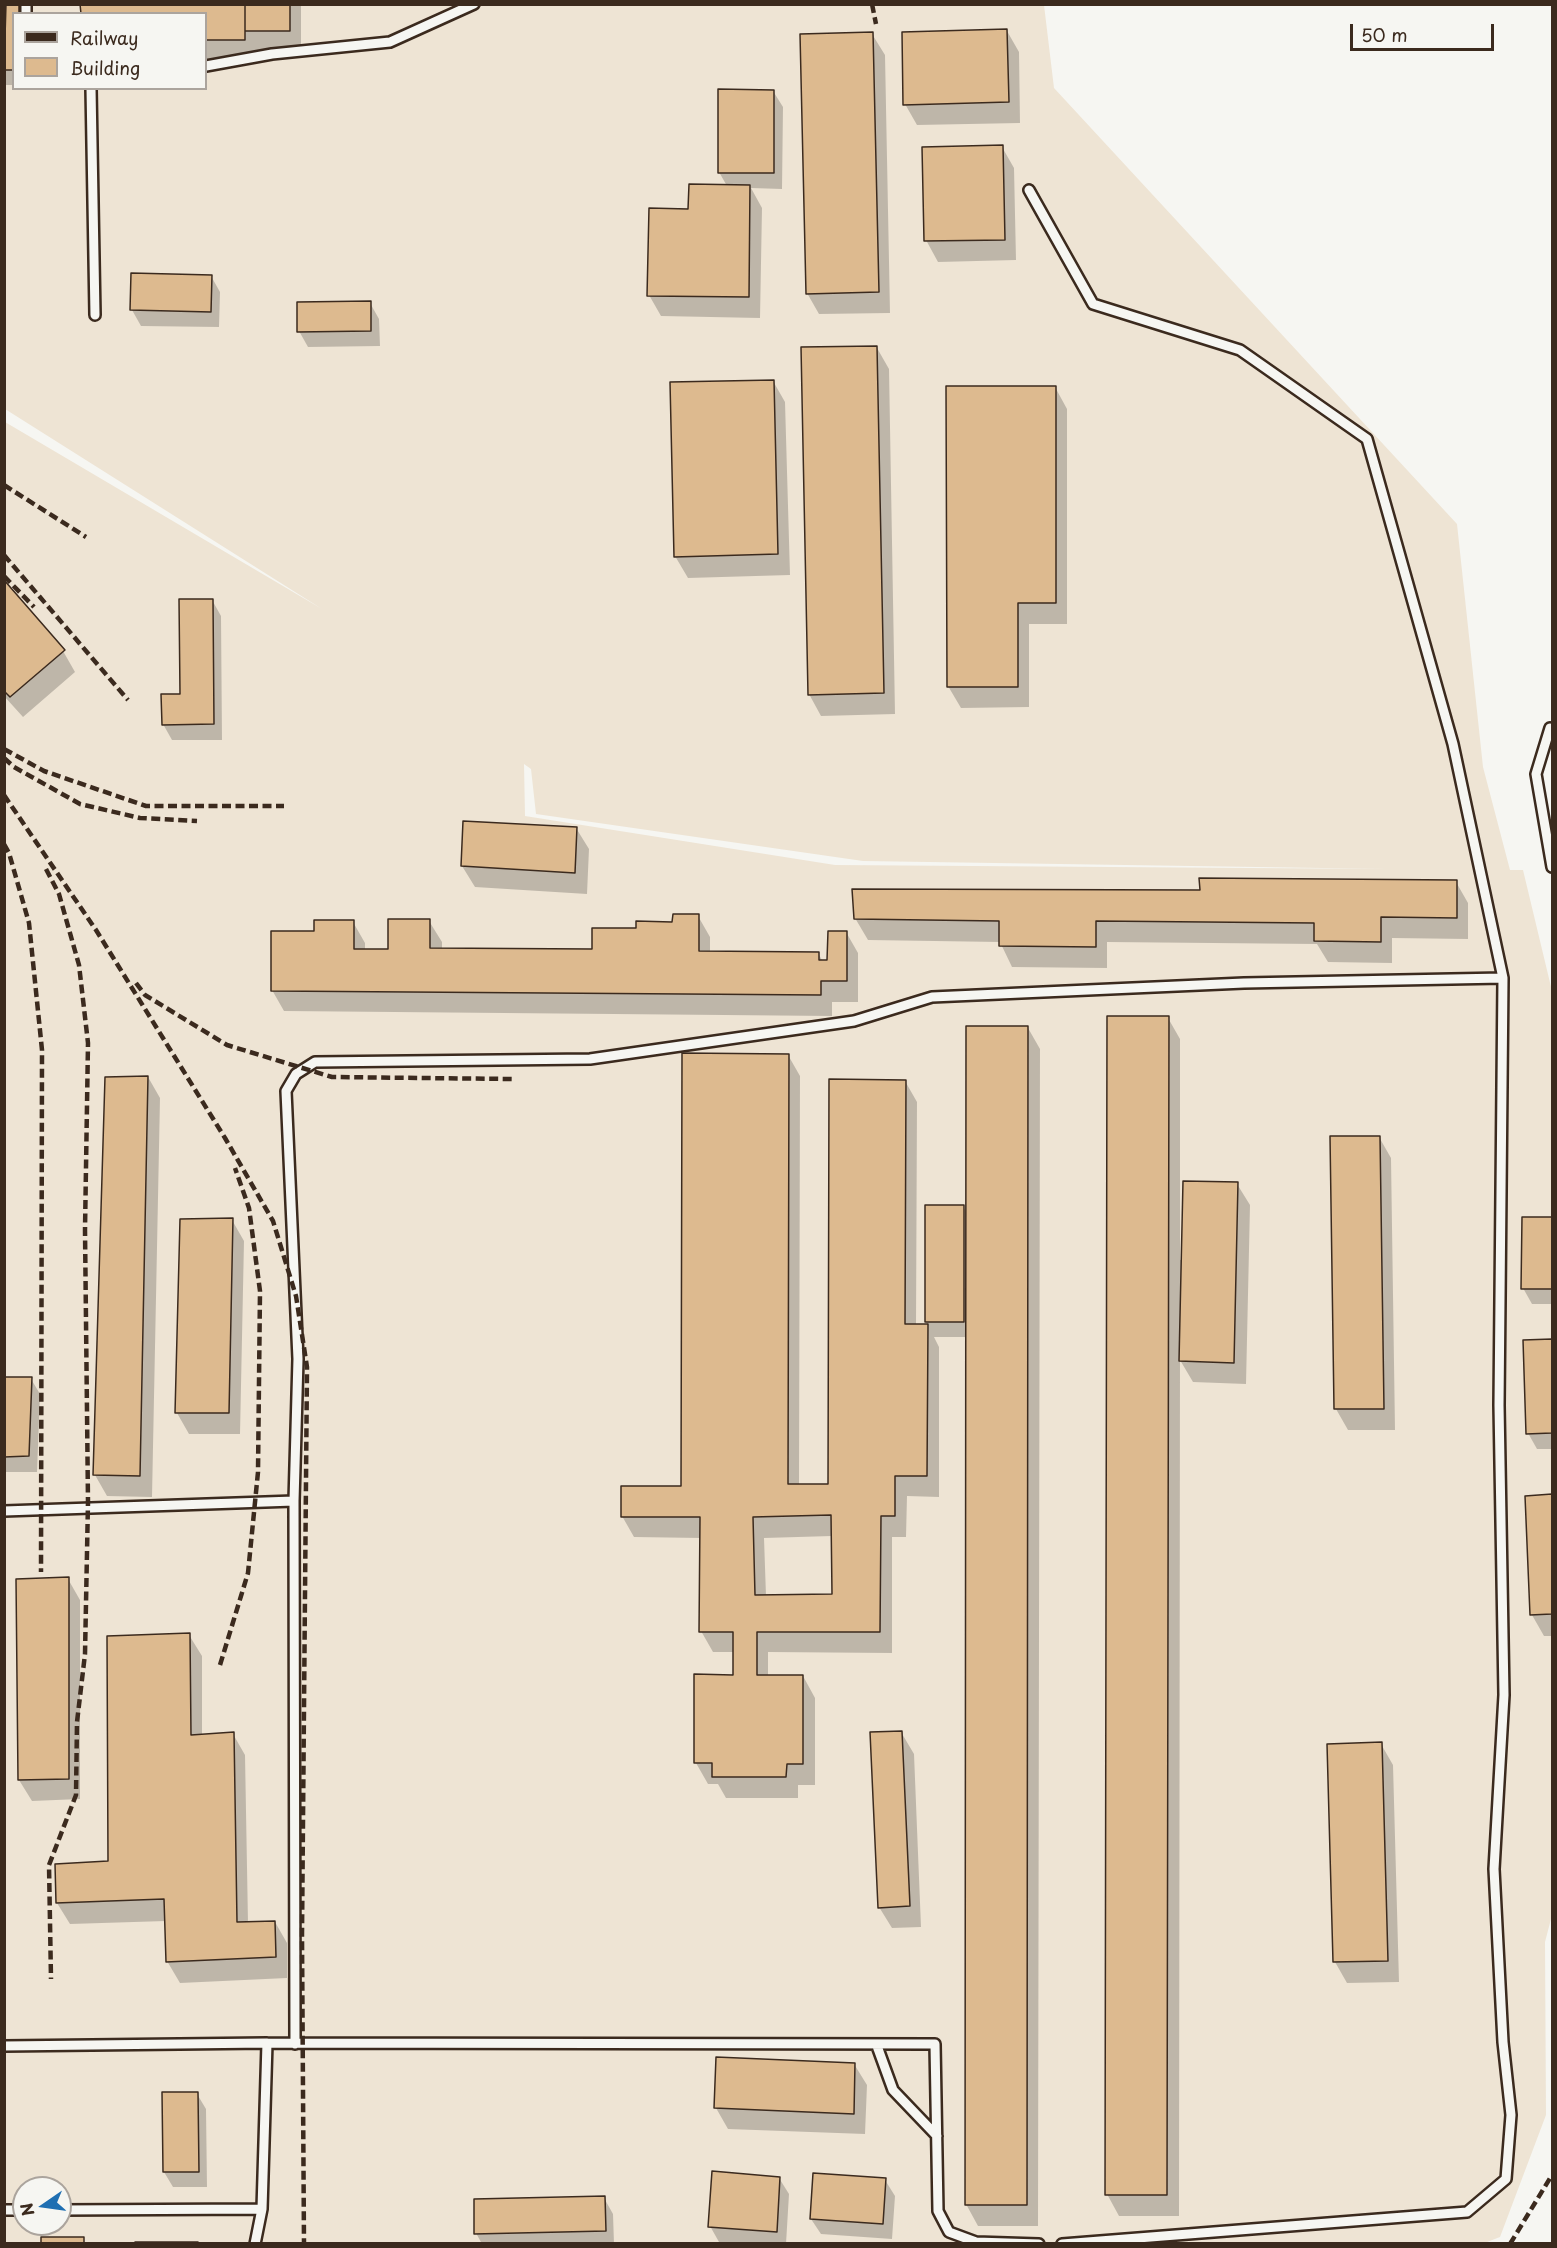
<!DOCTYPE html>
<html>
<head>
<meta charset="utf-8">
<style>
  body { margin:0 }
  #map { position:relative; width:1557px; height:2248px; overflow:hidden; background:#f6f6f2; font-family:"Playpen Sans",sans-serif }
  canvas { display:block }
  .frame { position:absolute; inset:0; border:6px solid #3b2a1e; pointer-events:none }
  .legend { position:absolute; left:12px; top:12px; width:195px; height:78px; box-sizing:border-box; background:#f6f6f2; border:2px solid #aba49d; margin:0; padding:8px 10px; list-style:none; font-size:18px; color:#3b2a1e }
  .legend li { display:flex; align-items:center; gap:12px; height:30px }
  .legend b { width:30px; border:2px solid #aba49d }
  .north { position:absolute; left:12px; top:2176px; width:60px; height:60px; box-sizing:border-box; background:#f6f6f2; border:2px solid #aba49d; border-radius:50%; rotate:257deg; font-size:16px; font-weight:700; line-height:24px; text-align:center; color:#3b2a1e }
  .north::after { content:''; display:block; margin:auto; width:21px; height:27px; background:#1f6fb2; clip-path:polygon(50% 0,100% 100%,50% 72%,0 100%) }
  .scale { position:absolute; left:1350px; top:24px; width:144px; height:27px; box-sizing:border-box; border:3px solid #3b2a1e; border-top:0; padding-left:8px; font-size:18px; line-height:21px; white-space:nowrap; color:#3b2a1e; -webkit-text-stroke:4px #f6f6f2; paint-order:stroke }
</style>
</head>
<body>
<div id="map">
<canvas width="1557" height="2248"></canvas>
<div class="frame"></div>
<ul class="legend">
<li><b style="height:8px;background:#3b2a1e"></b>Railway</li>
<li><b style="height:16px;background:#ddba8f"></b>Building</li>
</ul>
<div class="north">N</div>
<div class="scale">50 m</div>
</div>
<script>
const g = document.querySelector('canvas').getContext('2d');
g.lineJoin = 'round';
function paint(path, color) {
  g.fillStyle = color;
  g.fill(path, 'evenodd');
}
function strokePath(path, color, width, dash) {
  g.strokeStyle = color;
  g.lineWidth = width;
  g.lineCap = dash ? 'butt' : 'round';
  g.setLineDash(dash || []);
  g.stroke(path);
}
paint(new Path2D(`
  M5 5H1044L1054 88 1457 524 1483 767 1510 870H1523L1552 991V1915L1545 1942 1546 2115 1500 2237 1482 2244H5V422L322 609 5 409ZM14 14H206V88H14ZM524 764 531 769 536 814 863 861 1388 869 835 865 525 816ZM24 2188H60V2224H24Z`), '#eee4d4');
paint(new Path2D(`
  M4 4H28V14H14V85H4Z
  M82 4H301V52H257L256 61H206V14Z
  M1007 31 1019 52 1020 123 917 125 905 104Z
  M872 34 885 55 890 313 819 314 807 293Z
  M773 91 783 107 782 189 751 188 762 208 760 318 661 316 649 295 690 210 727 186 719 172Z
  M1002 147 1014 168 1016 260 938 262 926 240Z
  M211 276 220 292 219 327 141 326 132 310Z
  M370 303 379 319 380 346 308 347 299 331Z
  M877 348 889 369 895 714 821 716 809 694Z
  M773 381 785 402 790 575 688 578 675 556Z
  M1055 387 1067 409V624H1029V707L961 708 948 686Z
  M4 582 63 651 75 672 23 717 4 696Z
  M212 600 221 616 222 740H172L163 724 181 695Z
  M576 828 589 849 587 894 475 887 462 866Z
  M1456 882 1468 903V939L1392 938V963L1328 962 1317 944 1107 942V968L1012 967 1000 942 868 940 855 918 1201 891Z
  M698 916 710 937V952L818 953 823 962H829L846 932 858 953V1002H832V1016L284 1011 272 990 315 933 353 922 365 943V950H389L429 921 442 942V950L594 951 637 929Z
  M1168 1018 1180 1039V1260H1183L1237 1184 1250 1205 1246 1384 1193 1382 1180 1360 1179 2216H1119L1107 2194Z
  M1028 1028 1040 1049 1038 2226H978L966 2204 967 1337H934L939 1347V1497L907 1496 906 1537H892V1653L768 1652V1676H803L815 1698V1785H798V1798H726L718 1784H708L696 1763 734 1676V1652H713L701 1631V1538L634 1537 622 1516 682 1488 788 1055 800 1076 799 1485 829 1486 905 1081 917 1102 916 1325H928L926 1322 963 1206 967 1214ZM832 1536 834 1595 766 1596 764 1538Z
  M148 1077 160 1098 152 1497 107 1496 95 1475Z
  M1379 1137 1391 1158 1395 1430H1348L1336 1409Z
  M1523 1219H1552V1304H1532L1523 1288Z
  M232 1220 244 1241 240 1434H189L177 1413Z
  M1552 1341V1449H1537L1528 1433 1524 1342Z
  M4 1378 31 1379 40 1394 37 1472H4Z
  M1552 1496V1636H1544L1532 1615 1526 1497Z
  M68 1579 80 1600V1799L32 1801 19 1780Z
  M189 1635 202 1656V1736L233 1734 245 1755 248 1923 275 1922 287 1943V1978L180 1983 167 1961 166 1921 70 1924 57 1903V1865L109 1862Z
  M901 1732 914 1754 921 1927 892 1928 879 1907Z
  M1381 1744 1393 1765 1399 1982 1347 1983 1335 1962Z
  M854 2064 867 2085 865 2134 728 2129 716 2108Z
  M197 2094 206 2109 207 2187H173L164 2172Z
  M779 2178 789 2194 786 2244 719 2242 710 2226Z
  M885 2180 895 2196 892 2239 821 2234 811 2219Z
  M604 2198 613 2214 614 2244H482L476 2233Z`), '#0003');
const building = new Path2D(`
  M6 4H19V14H14V70H4Z
  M80 4H245V40H206V14H81Z
  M245 4H290V31H245Z
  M1007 29 1009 102 903 105 902 32Z
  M873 32 879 292 806 294 800 34Z
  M718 89 774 90V173H718Z
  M1003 145 1005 240 924 241 922 147Z
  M689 184 750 185 749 297 647 296 649 208 688 209Z
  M131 273 212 275 211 312 130 310Z
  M371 301V331L297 332V302Z
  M877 346 884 693 808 695 801 347Z
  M774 380 778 554 674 557 670 382Z
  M946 386H1056V603H1018V687H947Z
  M4 580 65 650 10 697 4 691Z
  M179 599H213L214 724 162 725 161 694H180Z
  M463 821 577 827 575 873 461 866Z
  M1199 878 1457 880V918L1381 917V942L1314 941V923L1096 921V947L999 946V921L854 919 852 889 1200 890Z
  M673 914H699V951L819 952V960H827L828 931H847V981H821V995L271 991V931H314V920H354V949H388V919H430V948L592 949V928H636V921L672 922Z
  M1107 1016H1169L1167 2195H1105Z
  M966 1026H1028L1027 2205H965Z
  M682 1053 789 1054 788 1484H828L829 1079 906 1080 905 1324H928L927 1476H895V1516H881L880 1632H757V1675H803V1764H787L786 1777H712V1763H694V1674L733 1675V1632H699L700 1517H621V1486H681ZM831 1515 832 1594 755 1595 753 1517Z
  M148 1076 140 1476 93 1475 105 1077Z
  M1330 1136H1380L1384 1409H1334Z
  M1183 1181 1238 1182 1234 1363 1179 1361Z
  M925 1205H964V1322H925Z
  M1522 1217H1552V1289H1521Z
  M233 1218 229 1413H175L180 1219Z
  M1552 1339V1433L1526 1434 1523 1340Z
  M4 1377H32L29 1456 4 1457Z
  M1552 1494V1614L1530 1615 1525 1496Z
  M69 1577V1779L18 1780 16 1579Z
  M190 1633 191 1735 234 1732 237 1922 275 1921 276 1957 166 1962 164 1899 56 1903 55 1864 108 1861 107 1636Z
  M902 1731 910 1906 878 1908 870 1732Z
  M1382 1742 1388 1961 1333 1962 1327 1744Z
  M716 2057 855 2063 854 2114 714 2108Z
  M162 2092H198L199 2172H163Z
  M712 2171 780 2177 777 2232 708 2227Z
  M813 2173 886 2178 883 2224 810 2219Z
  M605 2196 606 2231 474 2234V2199Z
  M41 2237H84V2244H41Z
  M135 2242H198V2244H135Z`);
paint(building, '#ddba8f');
strokePath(building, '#3b2a1e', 1.5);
const service = new Path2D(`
  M26 14V4
  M206 66 272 54 390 42 474 4
  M91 88 95 315
  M1029 190 1093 304 1240 350 1367 439 1453 744 1503 978 1499 1405 1504 1695 1494 1869 1503 2042 1511 2115 1506 2179 1467 2212 1062 2244
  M1550 728 1536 774 1552 867
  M4 1511 294 1501
  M295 2044 294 1501 298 1359 286 1091 296 1074 315 1062 590 1059 854 1021 932 997 1244 983 1503 978
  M4 2046 267 2043
  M877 2046 893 2090 937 2136
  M4 2210H24
  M60 2210 262 2209 267 2043 935 2044 938 2211 949 2232 976 2242 1039 2244
  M255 2244 262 2209`);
strokePath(service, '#3b2a1e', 14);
strokePath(service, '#f6f6f2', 9);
strokePath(new Path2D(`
  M872 4 876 24
  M4 485 86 537
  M4 555 128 700
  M4 576 34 607
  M4 749 44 771 146 806H284
  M4 758 14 767 80 804 140 818 197 821
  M4 795 96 930 225 1138 273 1221 296 1296 307 1367 302 1935 304 2244
  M4 844 9 853 29 923 42 1050 41 1572
  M46 869 59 894 79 965 88 1043 85 1230 88 1502 85 1654 77 1722 76 1795 49 1865 51 1979
  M136 983 145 995 227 1045 332 1077 513 1079
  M220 1665 248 1573 258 1472 260 1291 249 1208 235 1168
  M1510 2244 1552 2175`), '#3b2a1e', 4.5, [9, 4.5]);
</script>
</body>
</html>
